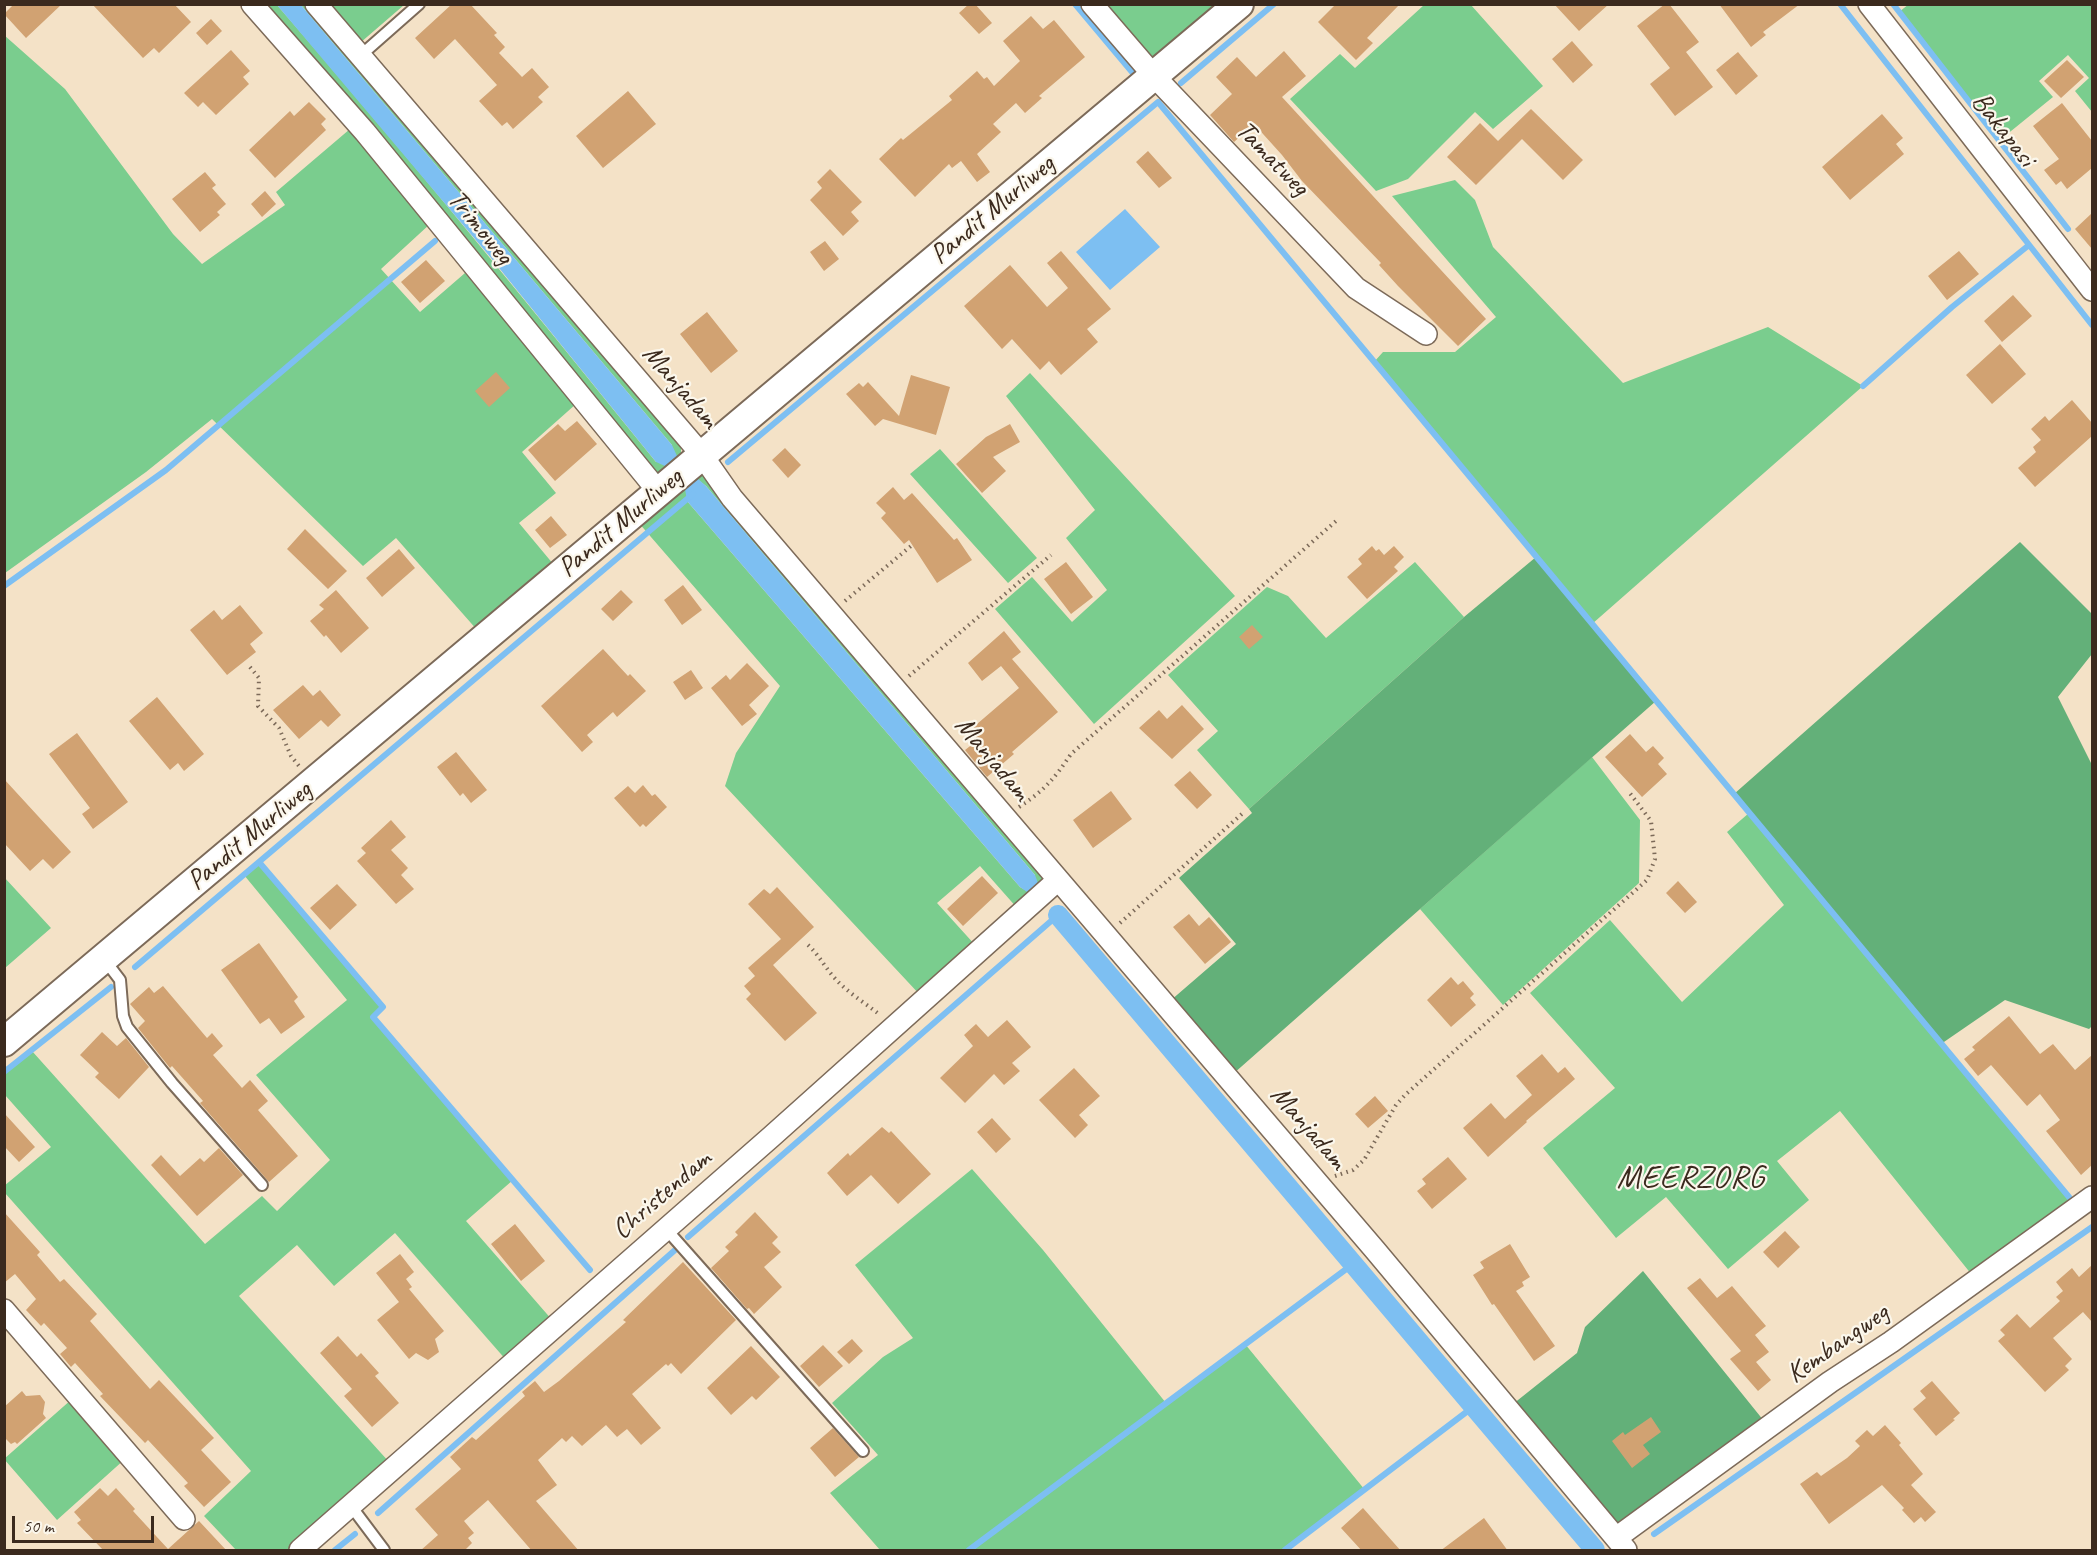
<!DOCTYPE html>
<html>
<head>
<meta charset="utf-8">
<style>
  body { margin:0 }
  #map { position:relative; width:2097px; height:1555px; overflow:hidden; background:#f4e2c7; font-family:Caveat,sans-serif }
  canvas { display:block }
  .frame { position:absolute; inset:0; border:6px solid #3b2a1e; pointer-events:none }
  .scale { position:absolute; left:12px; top:1516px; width:142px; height:27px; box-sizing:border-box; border:3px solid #3b2a1e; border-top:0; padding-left:8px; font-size:18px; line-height:21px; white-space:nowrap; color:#3b2a1e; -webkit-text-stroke:4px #fbf7ec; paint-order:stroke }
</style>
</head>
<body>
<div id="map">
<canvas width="2097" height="1555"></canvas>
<div class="frame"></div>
<div class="scale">50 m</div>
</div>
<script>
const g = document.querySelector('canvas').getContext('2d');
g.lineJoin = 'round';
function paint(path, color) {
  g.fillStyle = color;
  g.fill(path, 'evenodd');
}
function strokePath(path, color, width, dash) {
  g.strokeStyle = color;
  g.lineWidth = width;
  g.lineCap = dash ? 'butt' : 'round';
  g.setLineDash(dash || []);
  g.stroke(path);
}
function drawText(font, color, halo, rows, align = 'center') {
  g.font = font + ' Caveat,sans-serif';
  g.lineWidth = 4.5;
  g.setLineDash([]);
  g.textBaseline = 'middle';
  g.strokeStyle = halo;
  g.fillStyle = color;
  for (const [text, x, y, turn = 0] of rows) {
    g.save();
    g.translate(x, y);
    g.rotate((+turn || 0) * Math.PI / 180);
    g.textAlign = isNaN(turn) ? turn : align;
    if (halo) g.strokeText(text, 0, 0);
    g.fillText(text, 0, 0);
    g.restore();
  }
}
paint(new Path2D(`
  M1909 4 2092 5V112L2075 91 2089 78 2068 55 2039 81 2053 97 2000 140 1899 12Z
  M262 5H277C407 154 531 308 656 462L672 445 301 5H308L681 443V461L658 475Z
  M326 5H404L360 43Z
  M1099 5H1224L1155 58 1147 56Z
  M1424 5H1471L1543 86 1493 129 1475 112 1408 179 1376 191 1290 99 1340 54 1355 68Z
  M4 35 65 89 173 234 202 264 285 205 276 192 350 129 430 224 381 269 420 312 465 273 576 404 522 452 556 493 519 523 554 565 478 631 396 538 363 566 212 419 146 472 5 573Z
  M1455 180 1475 200 1493 247 1623 383 1768 327 1863 386 1592 624 1374 362 1383 352H1455L1496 317 1392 196Z
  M1030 373 1235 596 1094 724 995 609 1032 577 1072 622 1107 590 1066 538 1095 510 1006 396Z
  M940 449 1037 558 1008 583 910 474Z
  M697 473 704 476 1045 879 1018 909 980 866 937 903 976 946 921 996 725 786 736 753 780 686 638 522ZM697 479 706 486 1035 875 1027 891 1020 887 687 501Z
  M1415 562 1464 617 1249 809 1197 750 1218 731 1168 675 1267 587 1288 596 1326 638Z
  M1592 757 1640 820 1639 883 1503 1005 1420 909Z
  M1749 813 2073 1203 1972 1275 1840 1111 1777 1161 1809 1200 1728 1269 1666 1197 1616 1238 1543 1148 1615 1088 1530 993 1610 920 1682 1002 1784 905 1727 832Z
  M259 862 383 1007 373 1018 513 1180 466 1221 553 1321 507 1361 395 1233 334 1286 297 1245 239 1296 390 1463 293 1550H236L204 1516 251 1471 5 1193 4 1186 51 1147 5 1095V1072L32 1051 205 1244 262 1196 277 1211 330 1160 256 1075 347 1000 244 875Z
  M4 877 51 928 5 968H4Z
  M972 1169 1043 1250 1166 1403 1245 1344 1365 1490 1285 1550H880L830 1493 878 1455 832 1403 883 1357 913 1338 855 1265Z
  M72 1399 125 1459 57 1520 4 1459Z`), '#7acd8e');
paint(new Path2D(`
  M2020 542 2092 614V654L2058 697 2092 765V1026L2089 1029 2005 1000 1941 1044 1734 794Z
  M1536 557 1656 701 1233 1074 1170 1001 1236 944 1179 878 1252 813 1249 809 1464 617Z
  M1643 1271 1764 1421 1618 1526 1513 1404 1577 1353 1585 1327Z`), '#63b079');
paint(new Path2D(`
  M277 5H301L672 445 677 456 665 466 656 462 491 258Z
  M1125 209 1160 247 1110 290 1076 252Z
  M697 478 706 486 1035 875 1038 883 1027 892 1020 887 687 501 685 489Z`), '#7dbff2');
strokePath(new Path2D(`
  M1075 4 1132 72
  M1840 4 2092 325
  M1893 4 2068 229
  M1181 83 1274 4
  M1863 386 1952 307 2029 245
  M728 462 1158 102 2069 1197
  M4 586 166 470 435 241
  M259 862 383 1007 373 1017 590 1270
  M135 967 693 494
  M4 1072 111 987
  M688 1237 1058 915
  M378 1513 675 1250
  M1654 1534 2092 1227
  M335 1550 355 1534
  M969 1550 1353 1264
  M1285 1550 1473 1407`), '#7dbff2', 6);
strokePath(new Path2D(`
  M1058 915 1595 1550`), '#7dbff2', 20);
paint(new Path2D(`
  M14 4H62L26 38 4 14Z
  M92 4H174L191 22 159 53 154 48 143 58Z
  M452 4H470L497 33 494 35 505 47 499 53 522 77 532 68 549 87 538 97 543 102 513 129 507 122 502 126 479 101 497 85 455 39 434 59 415 38Z
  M969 4H975L992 23 979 34 959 13Z
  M1336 4H1400L1367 38 1373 43 1356 60 1318 22Z
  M1554 4H1609L1579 31Z
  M1665 4H1669L1699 42 1686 52 1713 87 1675 116 1650 84 1670 68 1637 26Z
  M1719 4H1800L1763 32 1766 35 1751 47Z
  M1031 16 1043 29 1054 20 1085 57 1039 96 1042 98 1025 113 1016 103 993 124 1001 132 977 154 990 172 977 182 961 161 952 168 949 164 915 197 879 159 901 138 903 140 952 100 949 96 977 71 984 79 987 77 994 86 1020 61 1003 41Z
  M211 19 222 31 207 45 196 33Z
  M1572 41 1593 65 1573 83 1552 59Z
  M231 50 250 71 243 77 249 84 216 115 203 102 198 107 184 93Z
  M1284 51 1306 76 1282 97 1486 319 1458 346 1398 286 1379 265 1381 263 1302 181 1282 155 1254 124 1234 142 1210 115 1232 94 1216 77 1237 57 1256 77Z
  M1738 52 1758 76 1736 95 1716 70Z
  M2067 60 2084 77 2061 98 2044 81Z
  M628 91 656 124 603 168 576 136Z
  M309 102 326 119 321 124 326 130 275 178 249 150 290 111 294 116Z
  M2062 103 2092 141V168L2067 189 2061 181 2056 185 2044 170 2059 159 2033 126Z
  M1531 109 1583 160 1563 180 1522 139 1476 185 1447 157 1480 123 1498 141Z
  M1882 114 1903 138 1896 144 1904 154 1850 200 1822 167Z
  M1148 151 1172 178 1159 188 1136 162Z
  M830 169 862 202 851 212 859 221 843 236 810 200 822 188 817 182Z
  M205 172 216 185 212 188 226 204 217 212 220 215 200 232 172 199Z
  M265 191 276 204 262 217 251 204Z
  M2092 213V249L2075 229Z
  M825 241 839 259 824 271 810 252Z
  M1061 251 1111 309 1087 329 1098 342 1061 375 1049 361 1040 370 1012 339 1002 349 964 306 1010 265 1047 307 1068 288 1047 263Z
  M1959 251 1979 274 1947 300 1928 276Z
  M426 260 445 281 420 303 401 282Z
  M2013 295 2032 316 2002 342 1984 321Z
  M707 312 738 351 711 373 680 334Z
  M2000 344 2026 374 1992 404 1966 375Z
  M496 372 510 388 489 407 475 391Z
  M911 375 950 387 936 435 883 419 875 426 846 394 859 383 863 387 868 382 899 416Z
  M2072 400 2092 423V436L2035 487 2018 468 2036 452 2033 447 2041 440 2031 429 2045 416 2049 421Z
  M577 421 597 444 555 481 528 450 558 424 565 431Z
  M1010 424 1020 442 993 457 1006 471 982 493 956 464 986 437Z
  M785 448 801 465 788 478 772 460Z
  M893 487 904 500 912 493 954 540 957 538 972 560 937 583 909 540 904 544 881 518 886 513 876 503Z
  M551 516 567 535 550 548 535 530Z
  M305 529 347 571 328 589 287 549Z
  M1372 546 1376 551 1379 549 1384 555 1394 546 1404 557 1394 567 1398 571 1367 599 1347 577 1362 564 1358 559Z
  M399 549 415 568 382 597 366 578Z
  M1066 562 1093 597 1071 614 1044 579Z
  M683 585 702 610 682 625 664 600Z
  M336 590 369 628 341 653 326 635 324 637 310 621 324 609 319 605Z
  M621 590 633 602 613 621 601 609Z
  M240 605 263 633 250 644 256 652 227 675 190 630 214 610 222 620Z
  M1252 625 1263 637 1249 649 1239 637Z
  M1004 631 1021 652 1012 659 1058 712 1012 752 1014 754 987 777 965 750 978 740 970 730 1019 688 1001 666 982 681 968 663Z
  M603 649 628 676 630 674 646 691 617 717 613 712 587 735 593 742 582 752 541 706Z
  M747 663 769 686 749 705 757 714 742 726 711 688 726 675 730 680Z
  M691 670 703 688 685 700 673 682Z
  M303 685 313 696 320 690 341 715 328 727 321 720 299 739 273 710Z
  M157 697 204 754 184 771 178 763 170 770 129 721Z
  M1182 705 1204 729 1172 759 1139 728 1159 710 1167 719Z
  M77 733 128 802 93 829 82 814 90 808 49 754Z
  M1630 734 1646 752 1653 746 1664 758 1658 764 1667 774 1642 797 1605 757Z
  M456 752 487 790 471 803 463 793 460 796 437 767Z
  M1190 771 1212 795 1197 809 1174 785Z
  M4 779 71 852 53 869 43 859 30 871 4 843Z
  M643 785 652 796 655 794 667 807 646 827 643 824 640 827 614 798 628 786 635 793Z
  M1111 791 1132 819 1093 848 1073 820Z
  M391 820 406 837 391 850 408 868 401 875 414 889 396 904 357 861 366 853 361 848Z
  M982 876 998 893 963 926 947 909Z
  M1678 881 1697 902 1685 913 1666 893Z
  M337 884 357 905 330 930 310 908Z
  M777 887 814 927 773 965 817 1013 785 1041 746 999 751 994 744 986 755 976 748 968 781 939 748 904 764 889 770 894Z
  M1189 914 1199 926 1209 917 1231 942 1205 964 1173 927Z
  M259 943 298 997 294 1001 305 1017 281 1034 269 1018 260 1024 221 970Z
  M1451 977 1458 985 1463 981 1474 994 1470 998 1476 1005 1451 1027 1427 1000Z
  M163 986 207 1038 212 1033 223 1046 213 1055 242 1088 250 1080 268 1101 258 1110 298 1156 269 1182 200 1103 203 1101 172 1066 170 1068 138 1028 145 1021 130 1004 149 987 154 993Z
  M2009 1016 2040 1054 2053 1044 2075 1070 2092 1055V1165L2081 1175 2046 1131 2060 1120 2040 1094 2027 1106 1991 1065 1978 1076 1964 1059 1975 1050 1972 1047Z
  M1007 1020 1031 1047 1012 1063 1020 1071 1004 1085 994 1074 965 1103 940 1078 973 1046 964 1035 976 1024 988 1037Z
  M102 1032 117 1046 126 1038 149 1067 119 1099 95 1077 99 1073 80 1055Z
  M1542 1054 1558 1073 1565 1067 1575 1079 1526 1121 1527 1122 1488 1157 1463 1128 1491 1103 1505 1119 1532 1095 1516 1076Z
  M1074 1068 1100 1096 1079 1115 1088 1125 1075 1138 1039 1100Z
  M1375 1096 1388 1111 1368 1128 1355 1114Z
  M4 1113 35 1147 19 1162 4 1146Z
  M992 1118 1011 1139 996 1153 977 1132Z
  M882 1127 889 1133 891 1131 931 1174 898 1204 871 1175 847 1196 827 1173 848 1153 850 1156Z
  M219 1148 243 1175 197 1216 151 1165 161 1155 180 1176 200 1158 204 1162Z
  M1448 1157 1467 1179 1432 1209 1417 1191 1426 1184 1422 1179Z
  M4 1212 40 1252 37 1255 60 1282 64 1279 97 1314 90 1321 150 1389 159 1380 214 1438 201 1450 231 1482 204 1507 184 1486 188 1483 148 1440 145 1443 100 1396 103 1394 75 1363 71 1367 60 1354 67 1348 44 1323 41 1326 26 1310 36 1299 15 1274 4 1283Z
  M755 1212 778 1237 772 1243 781 1252 764 1267 782 1287 754 1314 749 1308 747 1309 711 1268 729 1251 725 1247 738 1235 735 1232Z
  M515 1224 545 1261 521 1281 491 1244Z
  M1785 1231 1800 1247 1778 1268 1763 1252Z
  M1510 1244 1530 1277 1522 1282 1524 1286 1516 1291 1555 1346 1534 1361 1494 1304 1492 1305 1473 1275 1484 1268 1480 1262Z
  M400 1254 414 1272 406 1279 412 1287 409 1289 444 1331 435 1339 439 1352 428 1360 416 1353 409 1359 377 1320 399 1302 376 1273Z
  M683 1262 736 1320 681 1374 671 1363 668 1366 666 1364 632 1394 661 1428 641 1445 627 1429 617 1437 606 1425 582 1446 572 1436 566 1442 562 1438 538 1460 557 1485 536 1501 579 1551H532L488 1500 464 1521 474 1533 468 1538 472 1543 464 1551H420L438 1535 415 1509 461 1469 450 1457 472 1437 476 1440 525 1396 522 1392 535 1381 544 1392 559 1381 626 1322 623 1320Z
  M2092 1265V1322L2083 1312 2053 1338 2072 1359 2065 1366 2069 1370 2045 1392 1998 1341 2005 1335 2000 1330 2017 1314 2030 1328 2060 1301 2056 1297 2063 1291 2056 1282 2072 1268 2079 1277Z
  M1700 1278 1717 1298 1732 1286 1766 1326 1755 1335 1769 1352 1756 1362 1771 1380 1758 1391 1730 1359 1741 1351 1687 1288Z
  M338 1336 357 1357 361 1353 379 1373 375 1376 399 1403 372 1427 344 1396 352 1389 320 1353Z
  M852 1339 863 1351 849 1364 837 1352Z
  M823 1345 843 1366 819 1387 800 1366Z
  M751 1346 780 1377 756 1400 752 1396 731 1415 707 1388Z
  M1932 1381 1960 1413 1953 1419 1955 1420 1936 1436 1913 1409 1926 1398 1920 1391Z
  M22 1391 26 1396 40 1395 45 1402 43 1414 46 1418 17 1444 15 1442 11 1444 4 1437V1407Z
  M1651 1417 1661 1432 1643 1445 1650 1454 1632 1468 1612 1441 1623 1432 1625 1435Z
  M1885 1425 1901 1443 1899 1445 1923 1474 1911 1485 1936 1512 1925 1522 1921 1517 1914 1523 1902 1510 1904 1508 1882 1485 1829 1524 1800 1484 1817 1472 1821 1476 1847 1458 1860 1446 1855 1441 1867 1430 1873 1436Z
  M833 1428 859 1457 835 1477 810 1448Z
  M100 1488 108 1496 116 1488 135 1509 133 1511 168 1549 199 1521 227 1551H104L77 1523 81 1520 74 1512Z
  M1363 1508 1401 1551H1362L1341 1528Z
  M1484 1518 1508 1551H1440Z`), '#d1a272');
const lane = new Path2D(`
  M360 56 419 4
  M104 959 120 980 123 1016 127 1027 172 1083 262 1185
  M666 1229 863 1451
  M351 1506 384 1550`);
const street = new Path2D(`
  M252 4 365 132 658 491
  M316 4 702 455 732 498 1375 1250 1626 1550
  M1092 4 1154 76 1356 288 1426 334
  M1869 4 2092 290
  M4 1310 184 1519
  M1616 1538 1830 1382 1891 1342 2092 1197
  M300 1550 771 1137 1058 880`);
const secondary = new Path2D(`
  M4 1042 1239 4`);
strokePath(lane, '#7c6a59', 14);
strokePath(street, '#7c6a59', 24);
strokePath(secondary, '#7c6a59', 32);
strokePath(new Path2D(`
  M845 601 911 546
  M250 667 259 678 258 706 279 728 291 756 299 766
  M909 676 1051 555
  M1019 807C1045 790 1054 779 1071 754L1336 521
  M1120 923 1244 812
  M808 945C818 954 823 964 832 975 845 991 864 1002 880 1015
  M1335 1176 1353 1170 1364 1160 1396 1105 1406 1094 1647 880 1655 859 1651 821 1629 792`), '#7c6a59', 4, [1.5, 4.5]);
strokePath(lane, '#fff', 10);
strokePath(street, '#fff', 21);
strokePath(secondary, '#fff', 28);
drawText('28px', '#3b2a1e', '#fbf7ec', [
  ["Bakapasi",2003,130,52],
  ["Tamatweg",1272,159,46],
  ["Pandit Murliweg",993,210,-40],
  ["Trimoweg",480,228,51],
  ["Manjadam",680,387,49],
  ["Pandit Murliweg",621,523,-40],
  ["Manjadam",992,759,50],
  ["Pandit Murliweg",250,836,-40],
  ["Manjadam",1308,1128,49],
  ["Christendam",662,1195,-41],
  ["Kembangweg",1838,1344,-35]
]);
g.letterSpacing = '1.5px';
drawText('32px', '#3b2a1e', '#fbf7ec', [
  ["MEERZORG",1691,1179]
]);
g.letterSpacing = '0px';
</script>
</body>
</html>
